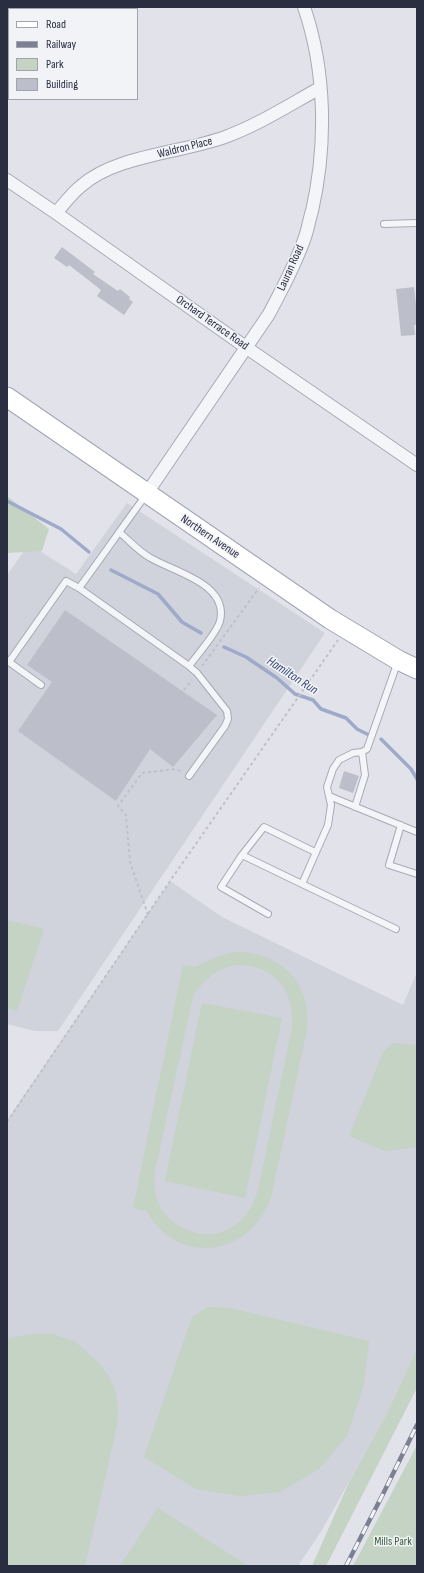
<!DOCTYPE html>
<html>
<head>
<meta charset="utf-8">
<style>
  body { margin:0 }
  #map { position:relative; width:424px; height:1573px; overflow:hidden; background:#e2e3ea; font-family:"Sofia Sans Condensed",sans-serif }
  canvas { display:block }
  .frame { position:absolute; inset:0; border:8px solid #2a2e41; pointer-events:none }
  .legend { position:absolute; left:8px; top:8px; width:130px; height:92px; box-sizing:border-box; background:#f1f3f7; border:1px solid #a1a4ae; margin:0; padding:5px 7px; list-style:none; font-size:12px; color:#2a2e41 }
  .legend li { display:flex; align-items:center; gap:8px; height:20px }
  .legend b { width:20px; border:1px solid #a1a4ae }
</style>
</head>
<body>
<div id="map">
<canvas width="424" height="1573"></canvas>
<div class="frame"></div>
<ul class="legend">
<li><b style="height:5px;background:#fff"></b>Road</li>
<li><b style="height:5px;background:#7c8093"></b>Railway</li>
<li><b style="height:11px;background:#c4d3c3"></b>Park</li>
<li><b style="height:11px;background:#bcbec9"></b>Building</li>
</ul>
</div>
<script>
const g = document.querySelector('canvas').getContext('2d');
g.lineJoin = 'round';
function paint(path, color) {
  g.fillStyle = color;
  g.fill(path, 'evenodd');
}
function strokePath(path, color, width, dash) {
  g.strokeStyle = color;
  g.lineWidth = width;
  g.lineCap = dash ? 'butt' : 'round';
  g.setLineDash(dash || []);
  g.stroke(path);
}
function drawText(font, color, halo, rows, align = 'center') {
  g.font = font + ' "Sofia Sans Condensed",sans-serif';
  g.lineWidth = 3;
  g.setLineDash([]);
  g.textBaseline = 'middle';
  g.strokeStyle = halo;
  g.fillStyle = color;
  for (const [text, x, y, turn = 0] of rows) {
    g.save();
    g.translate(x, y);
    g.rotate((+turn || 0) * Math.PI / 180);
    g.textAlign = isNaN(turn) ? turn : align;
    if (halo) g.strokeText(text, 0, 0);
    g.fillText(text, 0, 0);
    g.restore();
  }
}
paint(new Path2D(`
  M127 503 325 633 58 1031H35L7 1024V575L29 544 76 574Z
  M170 881 222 917 403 1005 417 972V1348L386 1415 322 1530 298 1566H7V1120Z`), '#d0d2dc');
paint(new Path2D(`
  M7 496 49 529 42 551 7 553Z
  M7 920 44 929 17 1011 7 1008Z
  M233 952C280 950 312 983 307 1030L271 1197C252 1256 177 1268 147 1211L133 1208 183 965 196 967 213 958ZM235 965C273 963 296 991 292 1028L258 1190C249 1224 217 1246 183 1228 173 1223 163 1215 159 1204 154 1194 154 1182 155 1171L193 996C204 979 215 970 235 965Z
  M202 1003 282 1018 245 1198 165 1181Z
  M393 1043 417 1045V1147L385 1151 349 1136 383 1052Z
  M208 1307 230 1308 369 1341 364 1384 347 1436 319 1469 280 1492 240 1496 196 1489 144 1457 192 1317Z
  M32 1334H52L74 1341 100 1364 110 1379 116 1393 118 1412 117 1426 85 1566H7V1338Z
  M417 1348V1388L326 1566H312L349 1482 386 1415Z
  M417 1445V1566H353Z
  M158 1508 248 1566H120Z`), '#c4d3c3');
strokePath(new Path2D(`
  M7 501 61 529 89 552
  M111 570 158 594 182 622 201 633
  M224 647 246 657 277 678 295 694 313 700 321 709 346 718 357 729 369 735
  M381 739 411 769 417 779`), '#9eaac9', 3.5);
paint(new Path2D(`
  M62 247 95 272 93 274 118 291 120 289 130 297 129 299 133 302 124 315 97 296 101 290 69 265 67 267 54 258Z
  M414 287 417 313V323L414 326 415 335 401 336 396 289Z
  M65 610 217 715 173 767 150 749 116 801 18 731 52 682 27 665Z
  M344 771 359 776 353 793 339 788Z`), '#bcbec9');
const lane = new Path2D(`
  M384 224 417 223
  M119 532C129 540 138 551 149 557 173 572 229 583 220 621 217 633 197 655 189 666L79 588C102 557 123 526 146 495
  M41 685 9 662 66 581 79 588
  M189 776 225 726 228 719 227 711 197 673 189 666
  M329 796 417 832
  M355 807 365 775 362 752
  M401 825 389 865 417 874
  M242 855 264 827 315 852
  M268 914 221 887 242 855 302 884
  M396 929 302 884 328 825 331 805 327 787 333 769 339 760 353 753 362 752 367 749 398 661`);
const street = new Path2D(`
  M7 180 56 213 247 348 417 465
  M56 213C64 204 72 193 81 186 116 155 182 153 225 137 258 125 289 105 320 88
  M147 493 269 314C282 289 296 264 305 237 308 229 309 220 312 211 327 145 326 71 304 7`);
const primary = new Path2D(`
  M7 397 330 619 398 660 417 669`);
strokePath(lane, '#a7a9b4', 8);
strokePath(street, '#a7a9b4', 14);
strokePath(primary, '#a1a5b5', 21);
strokePath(new Path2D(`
  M202 666 259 588
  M184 690 192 680
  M148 915 130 862 126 815 118 806 142 773 176 769 182 772
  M7 1122 170 881 338 640`), '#bfc1c8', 2, [3, 3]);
strokePath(lane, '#f4f5f8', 6);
strokePath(street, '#f4f5f8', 12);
strokePath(primary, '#fff', 19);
const rail = new Path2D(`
  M346 1566 382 1496 417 1425`);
strokePath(rail, '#7c8093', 4.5);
strokePath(rail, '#f1f3f7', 3, [9]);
drawText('12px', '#2a2e41', '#f1f3f7', [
  ["Waldron Place",185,148,-14],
  ["Lauran Road",291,268,-66],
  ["Orchard Terrace Road",212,323,35],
  ["Northern Avenue",210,537,34]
]);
drawText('12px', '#385d39', '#f1f3f7', [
  ["Mills Park",393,1542]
]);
drawText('italic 13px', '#364574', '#f1f3f7', [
  ["Hamilton Run",292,676,33]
]);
</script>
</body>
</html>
